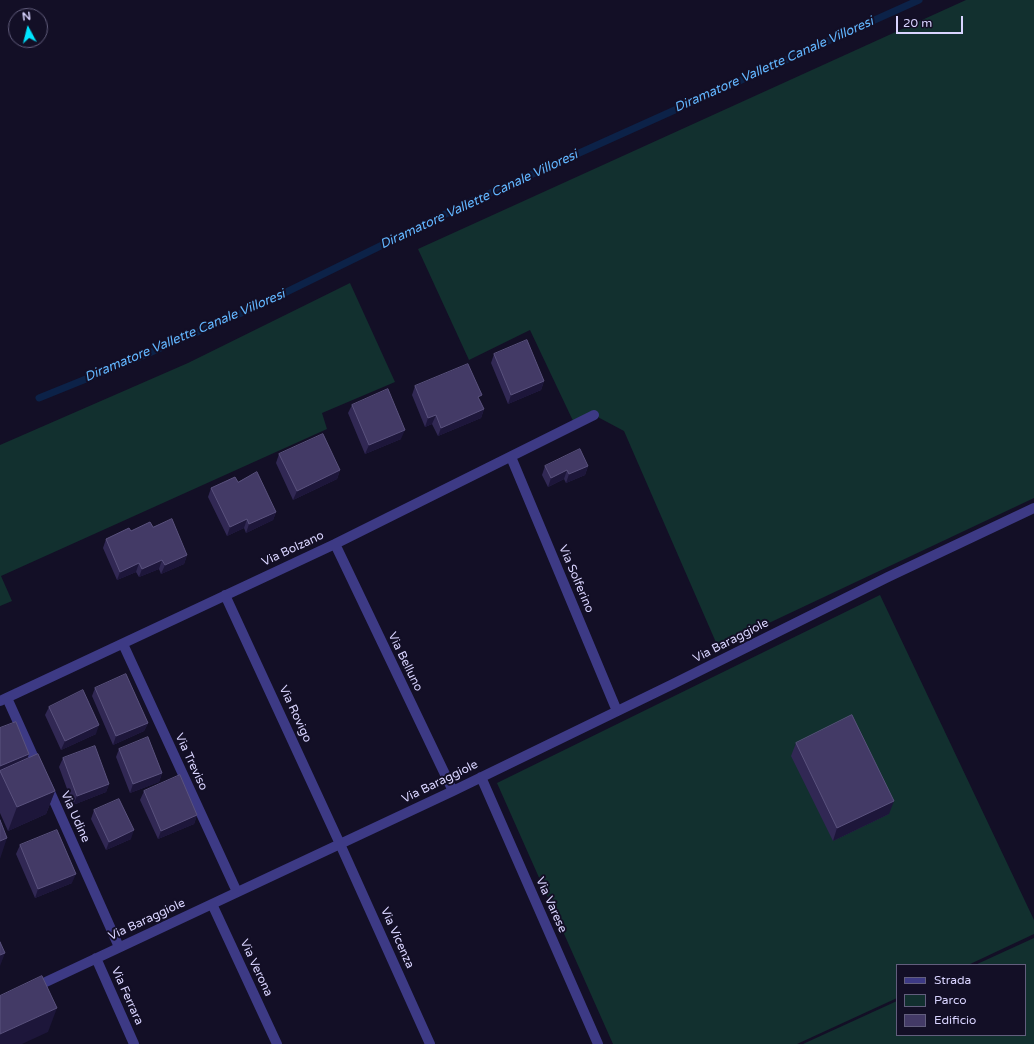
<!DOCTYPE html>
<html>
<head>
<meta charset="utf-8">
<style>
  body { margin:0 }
  #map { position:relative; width:1034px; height:1044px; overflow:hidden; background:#130f26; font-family:"Varela Round",sans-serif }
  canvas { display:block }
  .legend { position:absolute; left:896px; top:964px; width:130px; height:72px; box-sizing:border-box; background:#130f26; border:1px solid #625e7d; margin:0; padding:5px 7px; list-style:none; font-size:12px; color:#d9d4ff }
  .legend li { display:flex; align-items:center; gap:8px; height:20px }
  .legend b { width:20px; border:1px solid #625e7d }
  .north { position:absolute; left:8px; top:8px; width:40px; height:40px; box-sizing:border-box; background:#130f26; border:1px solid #625e7d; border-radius:50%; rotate:353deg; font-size:11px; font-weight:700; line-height:16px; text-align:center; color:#d9d4ff }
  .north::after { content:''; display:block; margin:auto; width:14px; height:18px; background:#00e5ff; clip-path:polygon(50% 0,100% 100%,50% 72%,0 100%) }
  .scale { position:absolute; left:896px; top:16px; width:67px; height:18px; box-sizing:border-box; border:2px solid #d9d4ff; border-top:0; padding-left:5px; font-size:12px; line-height:14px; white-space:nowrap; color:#d9d4ff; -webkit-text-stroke:3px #130f26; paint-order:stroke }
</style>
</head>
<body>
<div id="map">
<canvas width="1034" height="1044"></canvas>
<ul class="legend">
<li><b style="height:5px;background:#3d3a85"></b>Strada</li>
<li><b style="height:11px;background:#12302f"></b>Parco</li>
<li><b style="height:11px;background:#433a66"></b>Edificio</li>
</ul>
<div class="north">N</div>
<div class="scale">20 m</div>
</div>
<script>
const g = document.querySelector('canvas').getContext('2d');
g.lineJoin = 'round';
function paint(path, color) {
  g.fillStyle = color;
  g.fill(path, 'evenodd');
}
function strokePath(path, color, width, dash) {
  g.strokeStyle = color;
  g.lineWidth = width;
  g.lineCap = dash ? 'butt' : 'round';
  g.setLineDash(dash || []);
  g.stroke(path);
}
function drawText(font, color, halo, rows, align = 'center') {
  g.font = font + ' "Varela Round",sans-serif';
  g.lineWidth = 4;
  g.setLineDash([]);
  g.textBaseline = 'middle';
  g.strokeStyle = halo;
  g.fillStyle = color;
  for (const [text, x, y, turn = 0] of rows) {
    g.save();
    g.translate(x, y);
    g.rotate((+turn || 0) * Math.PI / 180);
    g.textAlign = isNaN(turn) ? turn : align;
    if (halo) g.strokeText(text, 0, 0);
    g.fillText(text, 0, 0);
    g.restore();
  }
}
paint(new Path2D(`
  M966 0H1034V498L718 647 624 431 594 415 575 425 530 330 469 360 418 249Z
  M350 283 395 382 322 413 327 429 1 576 12 601 0 606V445L188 363Z
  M880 595 1034 920V934L968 965H897V998L797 1044H613L497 783Z
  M1034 938V1044H803L897 1001V1035H1025V965H975Z`), '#12302f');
strokePath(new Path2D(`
  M39 398 133 360 262 304 466 204 919 0`), '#0c2248', 7);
strokePath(new Path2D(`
  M511 457 617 711
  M335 544 453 791
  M225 595 340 844 430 1044
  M123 644 237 892
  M7 698 39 769
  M0 701 335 544 594 415
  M481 777 598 1044
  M47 785 119 947
  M212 904 277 1044
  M96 958 134 1044
  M33 988 453 791 673 684 888 577 1034 508`), '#3d3a85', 10);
paint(new Path2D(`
  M494 354 544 381 541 390 508 404 491 363Z
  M415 386 480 400 484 409 481 418 438 436 432 424 425 427 412 395Z
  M352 405 401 439 365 454 348 413Z
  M279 454 340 470 337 479 293 500 276 463Z
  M545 466H588L585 475 566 483 564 479 548 487 542 475Z
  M238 482 276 512 273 520 246 533 244 528 227 536 208 497 211 488Z
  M153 527 187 555 184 564 161 574 159 569 139 577 136 572 117 580 103 548 106 539 131 531Z
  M95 688 148 723 144 731 113 745 92 696Z
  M49 707 96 734 61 750 45 715Z
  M0 728 29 754 27 759 55 791 46 814 8 831 0 813Z
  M796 743 889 814 833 841 791 756Z
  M119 749 162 773 159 782 130 793 116 757Z
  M63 758 109 784 106 792 73 805 59 767Z
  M144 791 197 815 194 824 158 839 140 800Z
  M94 810 131 839 106 850 91 819Z
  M20 845 72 883 35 898 16 854Z`), '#312854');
paint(new Path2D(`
  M544 381 541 390 508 404 511 395Z
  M484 409 481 418 438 436 441 428Z
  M436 415 432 424 425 427 428 418Z
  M405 430 401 439 365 454 369 445Z
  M588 466 585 475 566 483 569 474Z
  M340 470 337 479 293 500 297 491Z
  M567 470 564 479 548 487 551 478Z
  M276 512 273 520 246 533 249 524Z
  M247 519 244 528 227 536 230 527Z
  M187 555 184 564 161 574 165 565Z
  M162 560 159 569 139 577 142 569Z
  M139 563 136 572 117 580 120 572Z
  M148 723 144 731 113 745 116 736Z
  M99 725 96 734 61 750 65 741Z
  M29 754 25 763 0 771V766Z
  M162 773 159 782 130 793 133 784Z
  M109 784 106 792 73 805 77 796Z
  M55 791 46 814 8 831 17 807Z
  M894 801 889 814 833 841 837 828Z
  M197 815 194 824 158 839 161 831Z
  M134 830 131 839 106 850 109 842Z
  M7 838 0 859V841Z
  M76 874 72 883 35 898 38 889Z
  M5 953 0 966V955Z
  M57 1008 48 1032 22 1044H0V1034Z`), '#1d163a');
const building = new Path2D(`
  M527 340 544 381 511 395 494 354Z
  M468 364 482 395 478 397 484 409 441 428 436 415 428 418 415 386Z
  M388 389 405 430 369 445 352 405Z
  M323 434 340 470 297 491 279 454Z
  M580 449 588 466 569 474 567 470 551 478 545 466Z
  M257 472 276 512 249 524 247 519 230 527 211 488 235 477 238 482Z
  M172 519 187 555 165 565 162 560 142 569 139 563 120 572 106 539 129 528 131 531 150 522 153 527Z
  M126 674 148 723 116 736 95 688Z
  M83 690 99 725 65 741 49 707Z
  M852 715 894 801 837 828 796 743Z
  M16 722 29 754 0 766V728Z
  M148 737 162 773 133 784 119 749Z
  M95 746 109 784 77 796 63 758Z
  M38 754 55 791 17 807 0 771Z
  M180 775 197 815 161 831 144 791Z
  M119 799 134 830 109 842 94 810Z
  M0 820 7 838 0 841Z
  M57 830 76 874 38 889 20 845Z
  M0 942 5 953 0 955Z
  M42 976 57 1008 0 1034V996Z`);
paint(building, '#433a66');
strokePath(building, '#5a527e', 1);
drawText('12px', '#d9d4ff', '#130f26', [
  ["Via Bolzano",293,549,-25],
  ["Via Solferino",576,579,67],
  ["Via Baraggiole",731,641,-27],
  ["Via Belluno",405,662,64],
  ["Via Rovigo",295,714,65],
  ["Via Treviso",191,762,65],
  ["Via Baraggiole",440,782,-26],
  ["Via Udine",75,817,66],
  ["Via Varese",551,905,66],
  ["Via Baraggiole",147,920,-25],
  ["Via Vicenza",397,938,66],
  ["Via Verona",256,968,65],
  ["Via Ferrara",127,996,66]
]);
drawText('italic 13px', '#62b6ff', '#130f26', [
  ["Diramatore Vallette Canale Villoresi",774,65,-24],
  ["Diramatore Vallette Canale Villoresi",479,200,-25],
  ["Diramatore Vallette Canale Villoresi",185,336,-23]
]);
</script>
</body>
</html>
